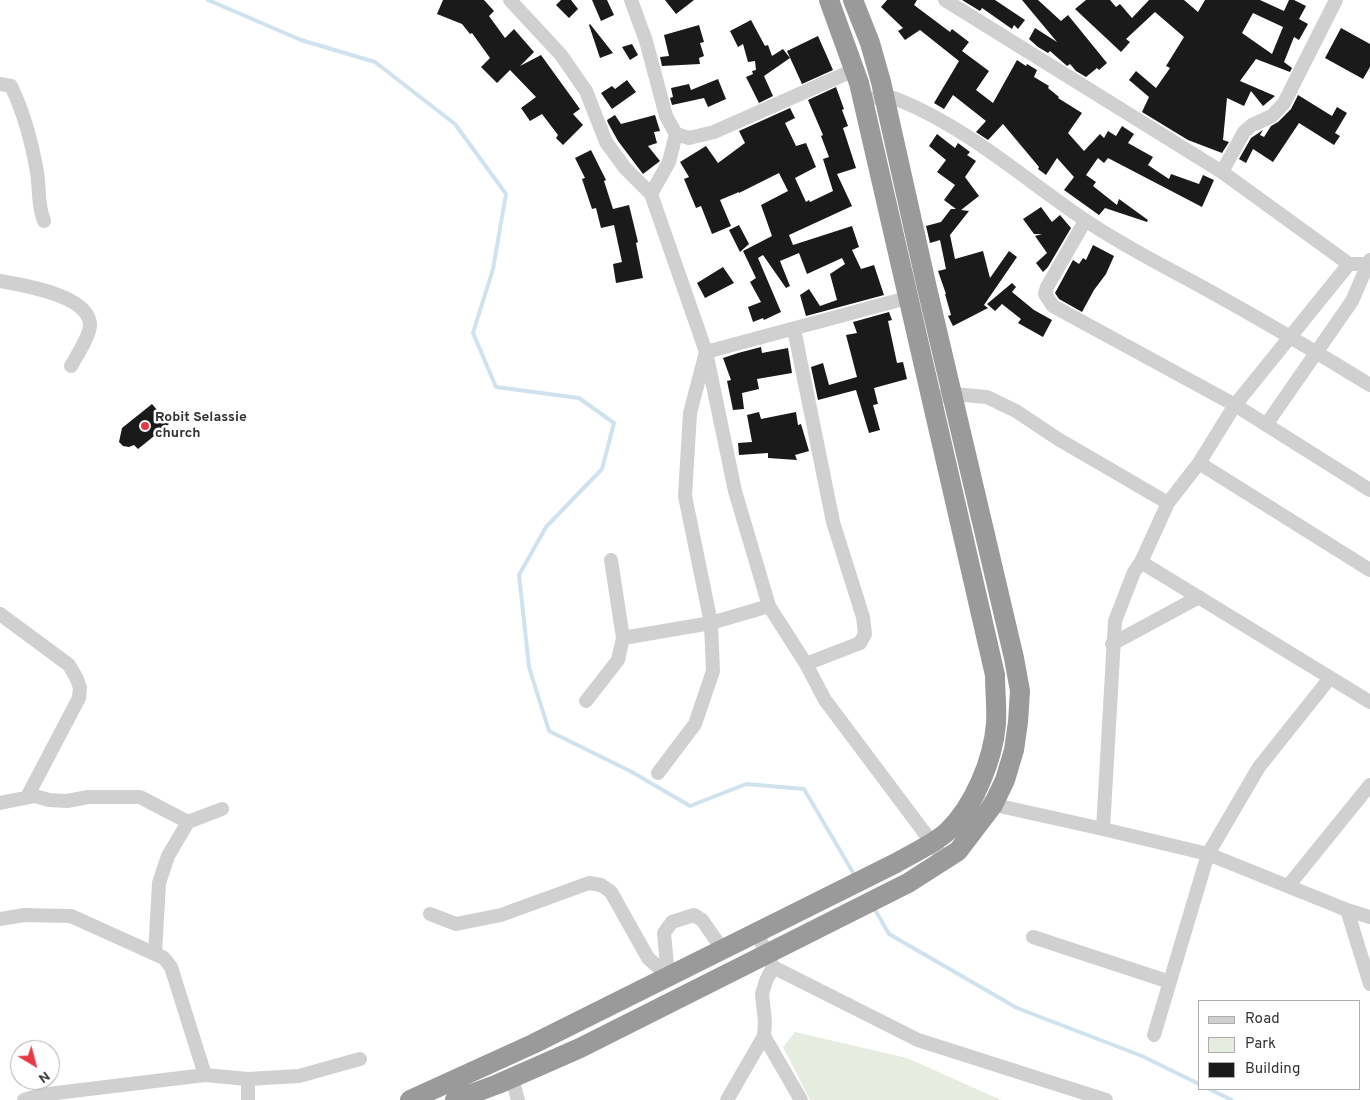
<!DOCTYPE html>
<html>
<head>
<meta charset="utf-8">
<style>
  body { margin:0 }
  #map { position:relative; width:1370px; height:1100px; overflow:hidden; background:#fff; font-family:Overpass,sans-serif }
  canvas { display:block }
  .legend { position:absolute; left:1198px; top:1000px; width:162px; height:90px; box-sizing:border-box; background:#fff; border:1px solid #adadad; margin:0; padding:6px 9px; list-style:none; font-size:15px; color:#333 }
  .legend li { display:flex; align-items:center; gap:10px; height:25px }
  .legend b { width:25px; border:1px solid #adadad }
  .north { position:absolute; left:10px; top:1040px; width:50px; height:50px; box-sizing:border-box; background:#fff; border:1px solid #adadad; border-radius:50%; rotate:143deg; font-size:14px; font-weight:700; line-height:20px; text-align:center; color:#333 }
  .north::after { content:''; display:block; margin:auto; width:18px; height:22px; background:#e63946; clip-path:polygon(50% 0,100% 100%,50% 72%,0 100%) }
</style>
</head>
<body>
<div id="map">
<canvas width="1370" height="1100"></canvas>
<ul class="legend">
<li><b style="height:6px;background:#d0d0d0"></b>Road</li>
<li><b style="height:14px;background:#e6ecdf"></b>Park</li>
<li><b style="height:14px;background:#1a1a1a"></b>Building</li>
</ul>
<div class="north">N</div>
</div>
<script>
const g = document.querySelector('canvas').getContext('2d');
g.lineJoin = 'round';
function paint(path, color) {
  g.fillStyle = color;
  g.fill(path, 'evenodd');
}
function strokePath(path, color, width, dash) {
  g.strokeStyle = color;
  g.lineWidth = width;
  g.lineCap = dash ? 'butt' : 'round';
  g.setLineDash(dash || []);
  g.stroke(path);
}
function drawText(font, color, halo, rows, align = 'center') {
  g.font = font + ' Overpass,sans-serif';
  g.lineWidth = 5;
  g.setLineDash([]);
  g.textBaseline = 'middle';
  g.strokeStyle = halo;
  g.fillStyle = color;
  for (const [text, x, y, turn = 0] of rows) {
    g.save();
    g.translate(x, y);
    g.rotate((+turn || 0) * Math.PI / 180);
    g.textAlign = isNaN(turn) ? turn : align;
    if (halo) g.strokeText(text, 0, 0);
    g.fillText(text, 0, 0);
    g.restore();
  }
}
paint(new Path2D(`
  M795 1032 907 1058 1001 1100H810L783 1047Z`), '#e6ecdf');
strokePath(new Path2D(`
  M208 0 301 40 375 62 455 124 506 194 493 269 473 333 496 387 579 398 614 423 602 469 546 527 519 575 529 667 549 731 632 772 690 806 746 784 804 789 855 876
  M874 908 889 934 1017 1008 1142 1056 1199 1084
  M1209 1089 1232 1100`), '#cfe2ee', 4);
paint(new Path2D(`
  M443 0H484L494 11 489 16 505 38 514 29 534 52 520 66 541 55 580 109 573 114 583 125 563 145 556 138 558 135 542 114 530 121 521 108 536 97 510 70 497 83 481 67 490 58 472 33 470 34 462 24 437 14Z
  M561 0H571L578 9 569 18 556 5Z
  M592 0H607L614 15 601 21Z
  M665 0H694L676 14Z
  M887 0H917L914 5 950 32 952 29 969 42 962 51 989 71 976 90 993 103 1017 60 1026 66 1027 64 1037 70 1034 77 1049 86 1048 88 1059 97 1058 98 1082 113 1068 133 1084 151 1100 134 1104 138 1108 131 1116 136 1122 126 1134 134 1128 143 1153 157 1148 165 1169 179 1171 174 1199 184 1203 175 1214 180 1202 207 1108 158 1104 163 1098 158 1086 175 1096 182 1093 186 1117 205 1119 199 1148 220 1147 222 1105 208 1099 215 1064 190 1074 177 1057 158 1046 175 1038 169 1039 167 1003 124 988 140 976 132 986 121 953 95 944 109 934 103 959 61 920 30 905 40 898 31 903 28 881 7Z
  M962 0H995L1025 20 1018 29 1014 25 1012 29 982 8 980 11Z
  M1022 0H1038L1061 21 1068 15 1107 63 1099 70 1097 68 1086 77 1076 71 1070 64 1067 66 1050 51 1048 53 1038 47 1029 39 1035 28 1057 42Z
  M1086 0H1110L1116 7 1120 4 1132 18 1149 0H1184L1198 12 1205 0H1260L1284 11 1289 0H1294L1306 6 1299 19 1308 24 1299 40 1294 37 1284 62 1292 68 1290 72 1256 59 1240 81 1275 96 1263 106 1251 91 1244 106 1227 98 1223 140 1229 142 1222 153 1188 140 1142 112 1149 97 1129 80 1136 71 1156 88 1170 68 1166 66 1184 37 1155 12 1126 39 1130 42 1121 52 1075 9ZM1253 13 1283 27 1272 54 1242 33Z
  M751 20 765 46 768 45 772 56 783 49 790 58 764 76 773 96 759 103 746 77 753 74 752 71 756 70 755 61 748 62 743 44 738 47 730 31Z
  M590 24 613 53 600 58 589 25Z
  M699 25 704 42 700 43 704 56 699 58 700 64 662 66 660 57 669 56 664 35Z
  M1341 28 1370 44V67L1363 79 1325 58Z
  M818 36 833 70 802 84 787 51Z
  M632 44 638 55 630 60 622 47Z
  M718 79 726 99 708 107 704 98 672 105 670 98 673 97 671 88 689 84 691 90Z
  M627 80 636 92 612 109 601 93 612 86 615 89Z
  M836 87 844 109 842 110 848 126 843 128 856 168 837 174 852 206 789 235 793 245 852 226 859 247 852 250 861 269 874 265 884 295 806 316 800 295 809 289 820 306 837 300 830 274 845 264 842 258 807 274 799 253 780 261 790 286 786 288 763 255 758 258 781 312 764 320 763 318 753 322 748 307 761 302 750 282 756 278 743 251 772 236 761 205 788 191 779 173 739 193V192L720 200 731 226 712 234 701 206 696 208 684 179 689 177 680 162 706 146 718 163 745 143 739 131 790 108 795 118 785 123 796 146 806 143 816 167 795 178 806 202 809 200 810 202 833 191 823 159 829 157 821 136 823 135 808 100Z
  M1298 95 1332 116 1337 107 1347 113 1335 133 1340 136 1334 145 1299 123 1273 162 1253 149 1246 163 1239 159 1251 138 1263 130 1260 135 1264 137 1271 126 1278 122 1291 109Z
  M615 115 621 124 655 115 660 131 654 132 657 143 648 146 660 161 643 174 618 141 608 123 607 120Z
  M937 134 955 148 958 143 970 152 967 155 976 161 965 177 979 196 961 210 969 211 950 235 955 259 983 251 990 278 1009 251 1017 257 984 305 988 308 953 326 948 316 951 315 945 294H946L938 271 946 269 940 240 930 243 926 226 941 222 951 209H956L944 200 955 185 937 172 946 160 929 146Z
  M591 150 606 180 604 181 613 209 629 205 638 242 636 243 643 278 616 283 613 264 622 262 614 225 601 228 596 208 592 209 582 179 585 178 575 158Z
  M1041 207 1052 222 1060 215 1071 228 1048 267 1043 272 1036 263 1047 253 1035 236 1042 234H1034L1023 219Z
  M739 225 749 244 740 252 729 230Z
  M1093 245 1114 256 1106 274 1094 290 1082 312 1059 299 1055 293 1073 260 1079 264 1083 258 1086 260Z
  M723 267 734 283 705 298 697 283Z
  M1012 283 1016 287 1012 292 1034 310 1052 320 1043 337 1018 323 1021 319 1002 304 995 311 987 304Z
  M889 312 892 320 888 321 897 363 903 362 907 379 874 388 878 404 873 405 880 430 869 433 856 390 818 400 811 367 823 363 829 385 857 377 846 335 857 333 853 322Z
  M761 347 762 353 788 348 792 373 757 379 759 389 742 393 744 409 733 410 727 381 731 380 723 358 738 353Z
  M152 404 169 424 138 449 134 445 129 447 123 446 119 442 122 428Z
  M759 412 761 419 796 412 798 425 801 424 809 451 795 455 797 460 768 458V453L739 455 738 443 752 442 747 415Z`), '#1a1a1a');
strokePath(new Path2D(`
  M510 0 561 55 586 91 606 142 625 168 651 194 706 352 735 491 769 606 806 664 825 700 945 860
  M631 0 646 41 666 116 676 134 689 138 714 132 854 70
  M945 0 1222 172 1349 264
  M0 84 11 86C24 113 32 143 37 172 40 190 37 203 44 221
  M862 101C877 97 884 94 899 100 968 128 1024 179 1085 220 1123 246 1164 266 1204 288 1260 319 1315 351 1370 385
  M1222 172 1244 132 1252 125 1272 116 1284 103 1336 0
  M651 194 669 162 676 134
  M1085 221 1047 287 1045 294 1053 306 1235 405 1370 490
  M0 281C23 285 88 295 90 324 91 334 76 357 71 366
  M794 329 833 522 863 617 865 634 860 643 806 664
  M930 399 952 394 987 397 1016 411 1058 439 1168 503
  M1266 425 1352 301 1368 264 1370 265
  M1199 463 1370 570
  M1141 562 1370 702
  M0 614 69 665 77 679 80 688 79 698 27 797
  M623 638 711 623 769 606
  M1112 644 1199 597
  M586 701 618 660 623 638 611 560
  M658 773 695 724 713 671 711 623 685 496 690 413 706 352 907 298
  M0 803 35 796 49 800 67 801 88 797H140L188 822 222 809
  M986 803 1103 829 1208 854 1347 910 1370 917
  M1103 829 1115 621 1134 572 1141 562 1168 503 1199 463 1235 405 1349 264H1368L1370 260
  M1289 885 1370 785
  M1347 910 1370 984
  M430 914 456 924 501 915 589 883 601 885 611 892 648 958 668 976
  M0 919 24 915 71 916 164 958 171 967 205 1075
  M757 933 773 967 918 1040 1106 1100
  M1033 937 1170 982
  M155 954 159 883 168 856 188 822
  M668 976 664 933 672 922 694 915 702 920 723 950
  M1154 1035 1208 854 1259 767 1330 678
  M764 1036 801 1100
  M512 1078 518 1100
  M248 1079V1100
  M24 1100 40 1095 205 1075 248 1079 299 1076 360 1059
  M727 1100 764 1036 765 1022 762 994 766 981 773 967`), '#d0d0d0', 14);
strokePath(new Path2D(`
  M410 1100 533 1044 896 863C913 853 934 844 948 831 974 806 993 760 996 724 997 708 995 691 995 675L859 83 829 0
  M455 1100 498 1084 580 1048 908 883 958 851 993 805 1005 780 1014 750 1018 722 1020 691 1014 658 927 288 881 82 870 43 853 0`), '#9a9a9a', 20);
for (const [x, y, r, color] of [
  [145,426,5,"#e63946"]
]) {
  const dot = new Path2D();
  dot.arc(x, y, r, 0, 2 * Math.PI);
  g.fillStyle = color;
  g.fill(dot);
  strokePath(dot, '#fff', 2);
}
drawText('bold 14px', '#333', '#fff', [
  ["Robit Selassie",155,418],
  ["church",155,434]
], 'left');
</script>
</body>
</html>
